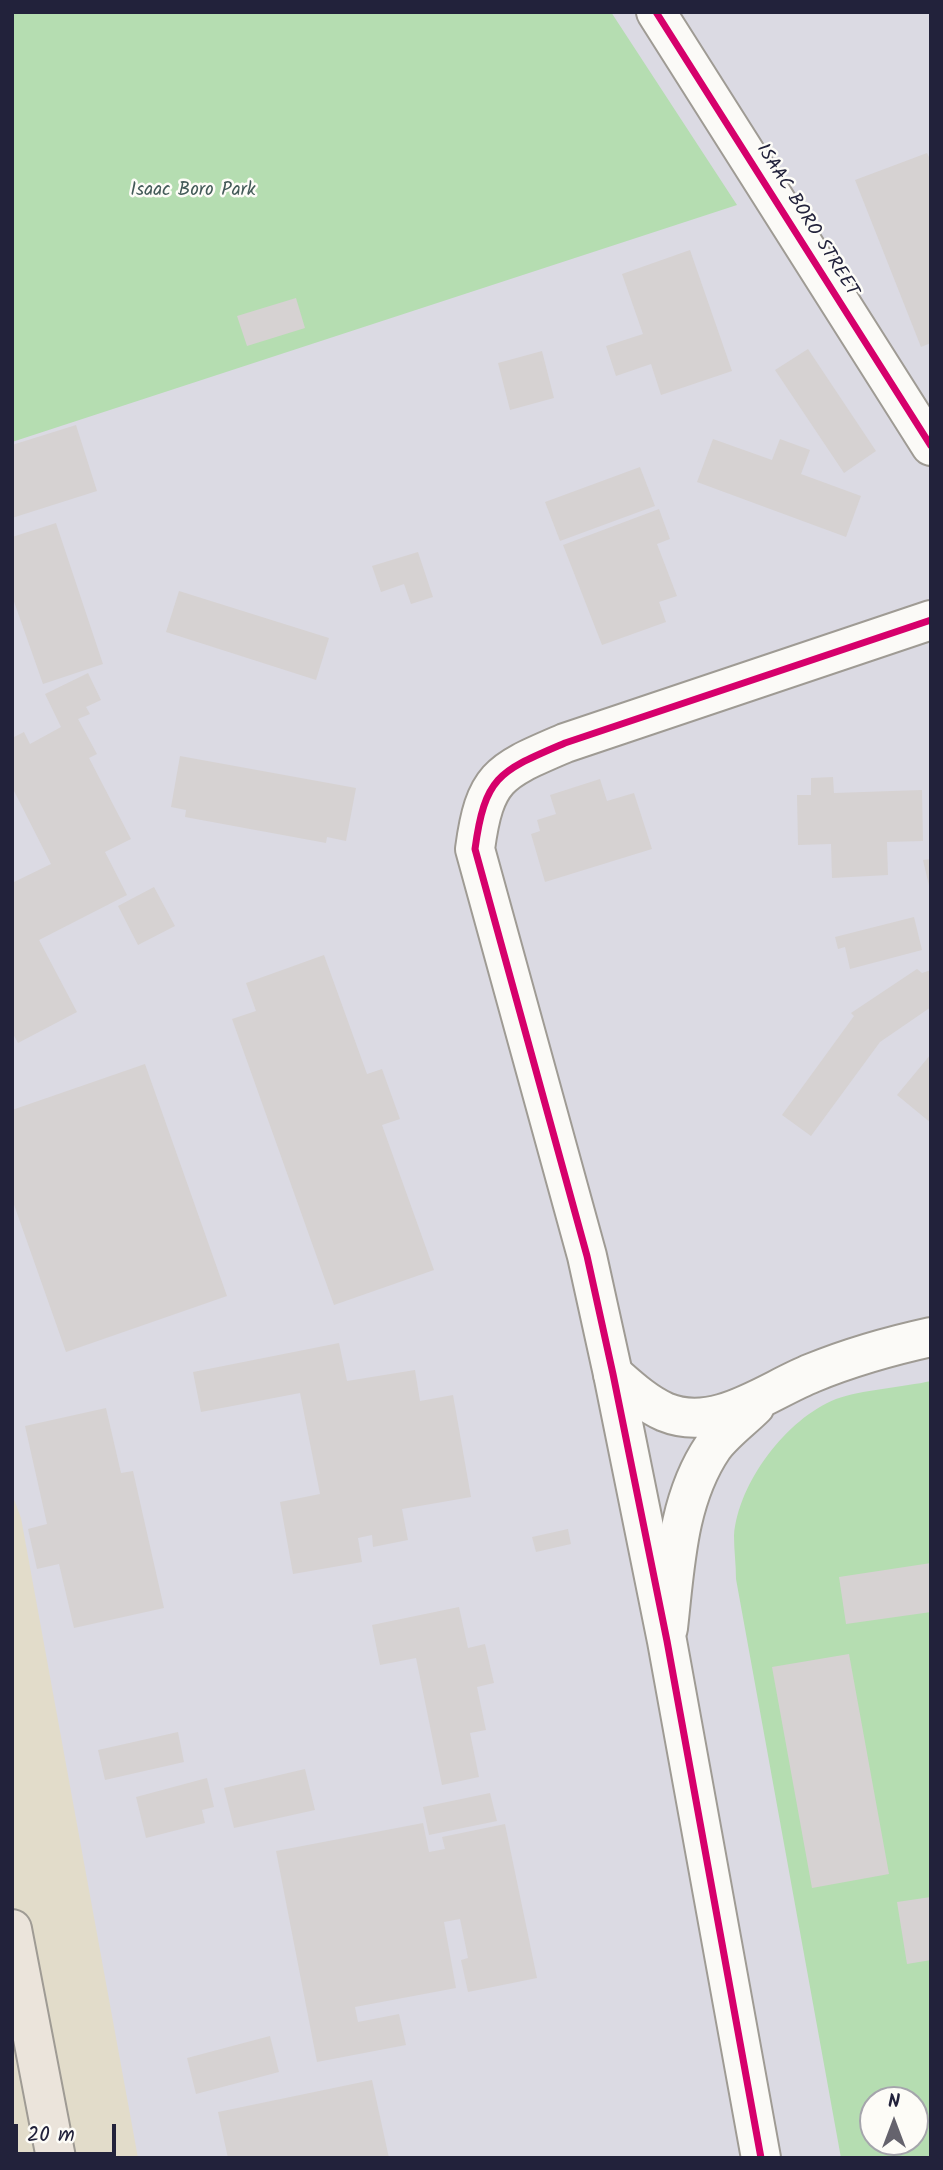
<!DOCTYPE html>
<html>
<head>
<meta charset="utf-8">
<style>
  body { margin:0 }
  #map { position:relative; width:943px; height:2170px; overflow:hidden; background:#e2dcca; font-family:Kalam,sans-serif }
  canvas { display:block }
  .frame { position:absolute; inset:0; border:14px solid #22223b; pointer-events:none }
  .north { position:absolute; left:859px; top:2086px; width:70px; height:70px; box-sizing:border-box; background:#fdfcf7; border:2px solid #a5a5ac; border-radius:50%; rotate:0deg; font-size:19px; font-weight:700; line-height:28px; text-align:center; color:#22223b }
  .north::after { content:''; display:block; margin:auto; width:24px; height:32px; background:#65636d; clip-path:polygon(50% 0,100% 100%,50% 72%,0 100%) }
  .scale { position:absolute; left:14px; top:2124px; width:102px; height:32px; box-sizing:border-box; border:4px solid #22223b; border-top:0; padding-left:9px; font-size:21px; line-height:24px; white-space:nowrap; color:#22223b; -webkit-text-stroke:5px #fdfcf7; paint-order:stroke }
</style>
</head>
<body>
<div id="map">
<canvas width="943" height="2170"></canvas>
<div class="frame"></div>
<div class="north">N</div>
<div class="scale">20 m</div>
</div>
<script>
const g = document.querySelector('canvas').getContext('2d');
g.lineJoin = 'round';
function paint(path, color) {
  g.fillStyle = color;
  g.fill(path, 'evenodd');
}
function strokePath(path, color, width, dash) {
  g.strokeStyle = color;
  g.lineWidth = width;
  g.lineCap = dash ? 'butt' : 'round';
  g.setLineDash(dash || []);
  g.stroke(path);
}
function drawText(font, color, halo, rows, align = 'center') {
  g.font = font + ' Kalam,sans-serif';
  g.lineWidth = 5;
  g.setLineDash([]);
  g.textBaseline = 'middle';
  g.strokeStyle = halo;
  g.fillStyle = color;
  for (const [text, x, y, turn = 0] of rows) {
    g.save();
    g.translate(x, y);
    g.rotate((+turn || 0) * Math.PI / 180);
    g.textAlign = isNaN(turn) ? turn : align;
    if (halo) g.strokeText(text, 0, 0);
    g.fillText(text, 0, 0);
    g.restore();
  }
}
paint(new Path2D(`
  M12 12H931V2158H138L21 1518 12 1494ZM873 2100H915V2142H873Z`), '#dbdae3');
paint(new Path2D(`
  M12 12H611L737 205 12 442Z
  M931 1381V2158H841L736 1579C736 1565 734 1550 734 1536 738 1483 786 1419 836 1399 860 1390 904 1387 931 1381ZM873 2100H915V2142H873Z`), '#b5ddb1');
paint(new Path2D(`
  M927 153 931 161V343L921 347 855 180Z
  M690 250 732 371 661 395 651 364 616 376 606 346 643 334 622 274Z
  M296 298 305 328 247 346 237 316Z
  M808 349 876 451 844 473 775 370Z
  M542 351 554 398 510 410 498 363Z
  M76 425 97 491 12 518V445Z
  M713 439 772 460 780 439 810 450 801 474 861 496 846 537 697 482Z
  M640 467 655 506 560 541 545 502Z
  M659 509 670 539 657 544 677 596 659 602 666 622 602 645 563 545Z
  M56 523 103 664 43 684 12 596V537Z
  M418 552 433 597 411 604 404 584 381 592 372 566Z
  M179 591 329 638 316 680 166 632Z
  M88 673 101 700 86 707 90 714 78 719 97 754 89 758 131 839 105 852 127 895 39 940 77 1012 18 1043 12 1032V883L51 864 12 787V738L24 732 30 744 61 727 45 694Z
  M180 756 356 788 346 841 327 837 326 843 185 817 186 810 171 807Z
  M833 777 834 793 922 790 923 841 887 842 888 875 832 878 831 844 798 845 797 795H811V778Z
  M600 779 607 801 634 793 652 849 545 882 531 834 540 831 537 820 556 814 550 795Z
  M931 859V889L930 890 923 860Z
  M154 887 175 926 138 945 118 906Z
  M914 917 922 950 850 969 845 947 838 949 835 937Z
  M324 955 367 1074 382 1069 400 1119 382 1125 434 1270 334 1305 232 1019 256 1011 246 983Z
  M917 969 922 973 931 970V1007L880 1042 811 1136 782 1115 854 1016 851 1013Z
  M931 1054V1123L897 1095Z
  M145 1064 227 1296 66 1352 12 1199V1110Z
  M339 1343 347 1381 415 1370 420 1401 453 1395 471 1497 402 1509 408 1540 373 1547 372 1535 358 1538 362 1562 293 1574 280 1502 320 1494 300 1393 201 1412 193 1372Z
  M106 1408 121 1473 133 1471 164 1608 74 1628 59 1564 37 1569 28 1529 47 1524 25 1426Z
  M568 1529 571 1544 536 1552 532 1537Z
  M931 1563V1612L846 1624 839 1577Z
  M459 1607 468 1648 485 1644 494 1683 477 1687 486 1730 470 1733 479 1777 442 1785 416 1658 380 1665 372 1625Z
  M849 1654 889 1874 812 1888 772 1667Z
  M178 1732 184 1762 105 1780 98 1750Z
  M305 1769 315 1810 234 1828 224 1788Z
  M207 1778 214 1807 202 1810 205 1823 146 1838 136 1797Z
  M490 1793 497 1821 429 1835 423 1807Z
  M423 1823 429 1852 445 1849 442 1837 505 1824 537 1978 468 1992 461 1960 468 1958 460 1919 444 1922 456 1988 355 2007 358 2022 399 2014 406 2045 317 2062 276 1851Z
  M931 1897V1960L907 1964 897 1902Z
  M270 2036 279 2072 196 2094 187 2058Z
  M372 2080 389 2158H228L218 2112Z`), '#d6d2d2');
const minor = new Path2D(`
  M613 1374C629 1388 645 1403 665 1412 716 1433 767 1391 812 1373 851 1357 890 1346 931 1337
  M668 1628C675 1567 677 1500 713 1447 724 1432 742 1419 755 1406`);
const tertiary = new Path2D(`
  M656 12 931 446
  M761 2158 667 1641 613 1374 587 1256 475 849C485 775 500 771 565 743L931 620`);
const trunk = new Path2D(`
  M12 1929 56 2158`);
strokePath(minor, '#9f9b94', 42);
strokePath(tertiary, '#9f9b94', 42);
strokePath(trunk, '#9f9b94', 42);
strokePath(minor, '#fbfaf7', 38);
strokePath(tertiary, '#fbfaf7', 38);
strokePath(trunk, '#ebe4db', 38);
strokePath(new Path2D(`
  M656 12 931 446
  M761 2158 667 1641 613 1374 587 1256 475 849C485 775 500 771 565 743L931 620`), '#d6006c', 7);
drawText('19px', '#435a58', '#fdfcf7', [
  ["Isaac Boro Park",193,192]
]);
drawText('19px', '#22223b', '#fdfcf7', [
  ["ISAAC BORO STREET",806,221,58]
]);
</script>
</body>
</html>
